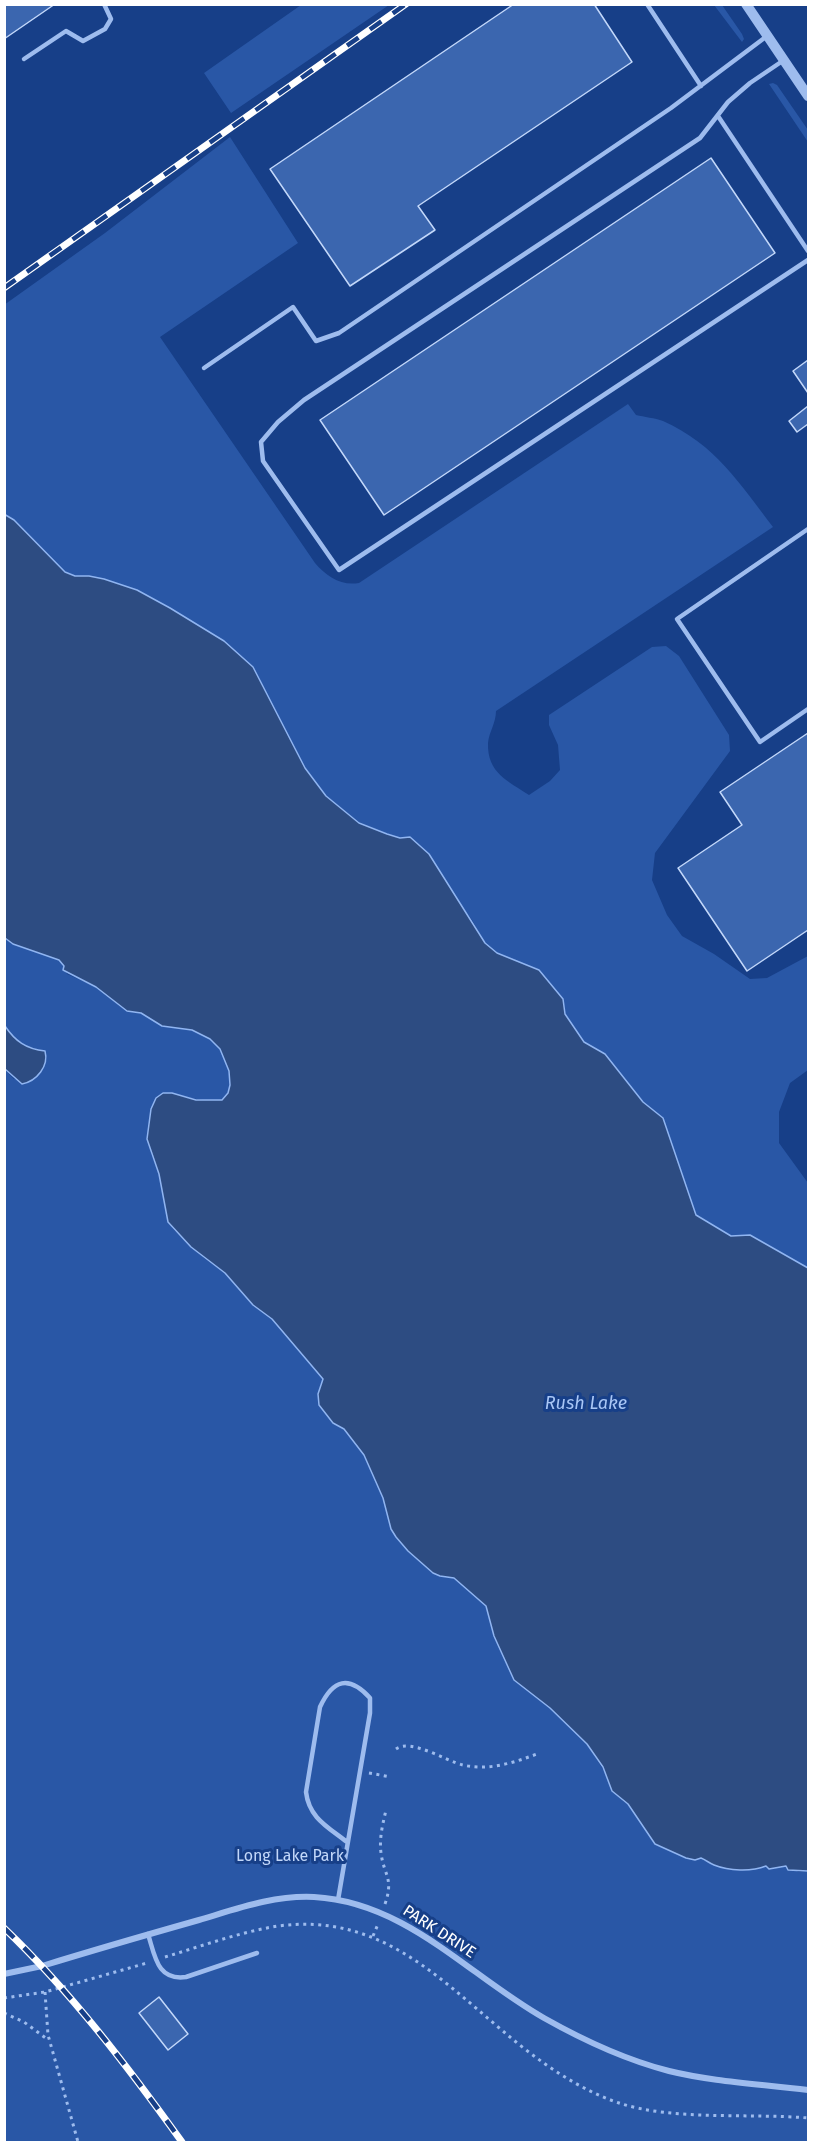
<!DOCTYPE html>
<html>
<head>
<meta charset="utf-8">
<style>
  body { margin:0 }
  #map { position:relative; width:813px; height:2147px; overflow:hidden; background:#173f88; font-family:"Fira Sans",sans-serif }
  canvas { display:block }
  .frame { position:absolute; inset:0; border:6px solid #fff; pointer-events:none }
</style>
</head>
<body>
<div id="map">
<canvas width="813" height="2147"></canvas>
<div class="frame"></div>
</div>
<script>
const g = document.querySelector('canvas').getContext('2d');
g.lineJoin = 'round';
function paint(path, color) {
  g.fillStyle = color;
  g.fill(path, 'evenodd');
}
function strokePath(path, color, width, dash) {
  g.strokeStyle = color;
  g.lineWidth = width;
  g.lineCap = dash ? 'butt' : 'round';
  g.setLineDash(dash || []);
  g.stroke(path);
}
function drawText(font, color, halo, rows, align = 'center') {
  g.font = font + ' "Fira Sans",sans-serif';
  g.lineWidth = 6;
  g.setLineDash([]);
  g.textBaseline = 'middle';
  g.strokeStyle = halo;
  g.fillStyle = color;
  for (const [text, x, y, turn = 0] of rows) {
    g.save();
    g.translate(x, y);
    g.rotate((+turn || 0) * Math.PI / 180);
    g.textAlign = isNaN(turn) ? turn : align;
    if (halo) g.strokeText(text, 0, 0);
    g.fillText(text, 0, 0);
    g.restore();
  }
}
paint(new Path2D(`
  M301 5H389L231 113 204 73Z
  M714 5H722L742 34 744 39 742 42Z
  M773 83 777 85 808 130V142L769 84Z
  M230 137 298 243 160 337 315 563C327 577 341 586 359 583L628 404 636 415C644 417 655 418 663 421 715 444 740 484 773 527L496 711C496 723 489 732 488 743 487 773 508 781 529 795L550 781 560 770 558 745 549 725V715L652 647 666 646 679 656 729 735 730 751 655 853 652 880 667 915 682 936 714 954 750 979 767 978 808 956V1070L790 1083 779 1112V1143L808 1183V1268L750 1235 731 1236 696 1215 663 1118 643 1102 605 1054 584 1042 565 1014 563 999 539 970 497 953 485 943 472 920 410 837 400 838 387 834 359 822 326 796 305 768 253 667 224 641 170 608 137 590 104 579 89 576H75L65 572 14 520 5 514 4 305 105 233Z
  M4 938 13 944 60 960 67 974 96 987 121 1007 141 1013 162 1026 192 1030 210 1039 220 1049 229 1071 230 1085 228 1093 222 1100C204 1102 190 1098 172 1093L151 1153 159 1174 168 1222 174 1230 204 1258 225 1273 253 1305 272 1319 323 1379 320 1386 338 1426 344 1429 364 1455 383 1498 391 1529 396 1537 408 1551 433 1573 454 1578 486 1606 494 1636 514 1680 550 1708 587 1744 623 1801 628 1804 655 1844 695 1860 701 1858C706 1860 709 1863 714 1865 731 1871 749 1869 767 1866L769 1869 783 1865 799 1872 808 1871V2142H5L4 1069 14 1079 45 1051C26 1049 15 1041 5 1026Z`), '#2957a6');
const water = new Path2D(`
  M4 514 14 520 65 572 75 576H89L104 579 137 590 170 608 224 641 253 667 305 768 326 796 359 823 387 834 400 838 410 837 429 854 485 943 497 953 539 970 563 999 565 1014 584 1042 605 1054 643 1102 663 1118 696 1215 731 1236 750 1235 808 1268V1871L788 1870 786 1866 769 1869 766 1866C751 1872 729 1871 714 1865 709 1863 706 1860 701 1858L695 1860 686 1858 655 1844 628 1804 612 1791 603 1767 587 1744 550 1708 514 1680 494 1636 486 1606 454 1578 440 1576 433 1573 408 1551 396 1537 391 1529 383 1498 364 1455 344 1429 333 1423 319 1405 318 1394 323 1379 272 1319 253 1305 225 1273 191 1247 168 1222 159 1174 147 1139 151 1109 156 1098 163 1093H172L196 1100H222L228 1093 230 1085 229 1071 220 1049 210 1039 192 1030 162 1026 141 1013 127 1011 96 987 63 970 64 966 59 960 13 944 5 938Z
  M5 1026C15 1041 26 1049 45 1051 49 1066 37 1081 22 1084L5 1069Z`);
paint(water, '#2d4c82');
strokePath(water, '#90b5f1', 1.5);
const building = new Path2D(`
  M4 4H55L4 39Z
  M514 4H594L632 62 418 206 435 230 350 286 270 169Z
  M711 158 775 253 384 515 320 420Z
  M808 360V393L793 371Z
  M808 406V424L797 432 789 421Z
  M808 733V930L747 971 678 868 742 825 720 792Z
  M159 1997 188 2034 168 2050 139 2013Z`);
paint(building, '#3b66af');
strokePath(building, '#c3d8fa', 1.5);
strokePath(new Path2D(`
  M396 1749C411 1738 446 1761 463 1765 488 1771 513 1763 537 1754
  M369 1773 391 1777
  M385 1904C394 1878 384 1876 381 1853 379 1838 383 1823 386 1810
  M373 1936 378 1924
  M165 1957C202 1946 240 1932 278 1926 377 1913 435 1974 504 2032 537 2060 577 2089 619 2103 673 2121 751 2113 808 2118
  M45 1992 48 2035 78 2142
  M4 1998 45 1992 147 1963
  M4 2013 24 2022 47 2039`), '#9ebcee', 3, [3, 4.5]);
strokePath(new Path2D(`
  M647 4 701 86
  M24 59 66 31 83 41 105 29 111 19 104 4
  M784 60 750 83 728 102 700 138 304 400 278 422 261 442 263 461 339 570 808 260
  M718 116 808 251
  M204 368 293 307 316 341 339 333 671 108 767 36
  M808 529 677 619 760 742 808 709
  M338 1900 370 1713V1698C349 1675 333 1679 320 1707L306 1792C309 1818 328 1827 347 1842
  M148 1934C155 1956 157 1981 186 1977L257 1953`), '#9ebcee', 4.5);
strokePath(new Path2D(`
  M4 1974 42 1966C94 1950 146 1935 199 1920 236 1909 274 1895 314 1897 406 1902 468 1975 544 2018 583 2040 626 2060 669 2071 714 2082 762 2084 808 2090`), '#9ebcee', 6);
strokePath(new Path2D(`
  M746 4 808 96`), '#9ebcee', 10);
const rail = new Path2D(`
  M4 288 406 4
  M4 1928C71 1992 128 2067 182 2142`);
strokePath(rail, '#fff', 7);
strokePath(rail, '#173f88', 4.5, [14]);
drawText('16px', '#c3d8fa', '#173f88', [
  ["Long Lake Park",290,1857]
]);
drawText('16px', '#fff', '#173f88', [
  ["PARK DRIVE",439,1932,33]
]);
drawText('italic 18px', '#a9c6f5', '#173f88', [
  ["Rush Lake",586,1404]
]);
</script>
</body>
</html>
